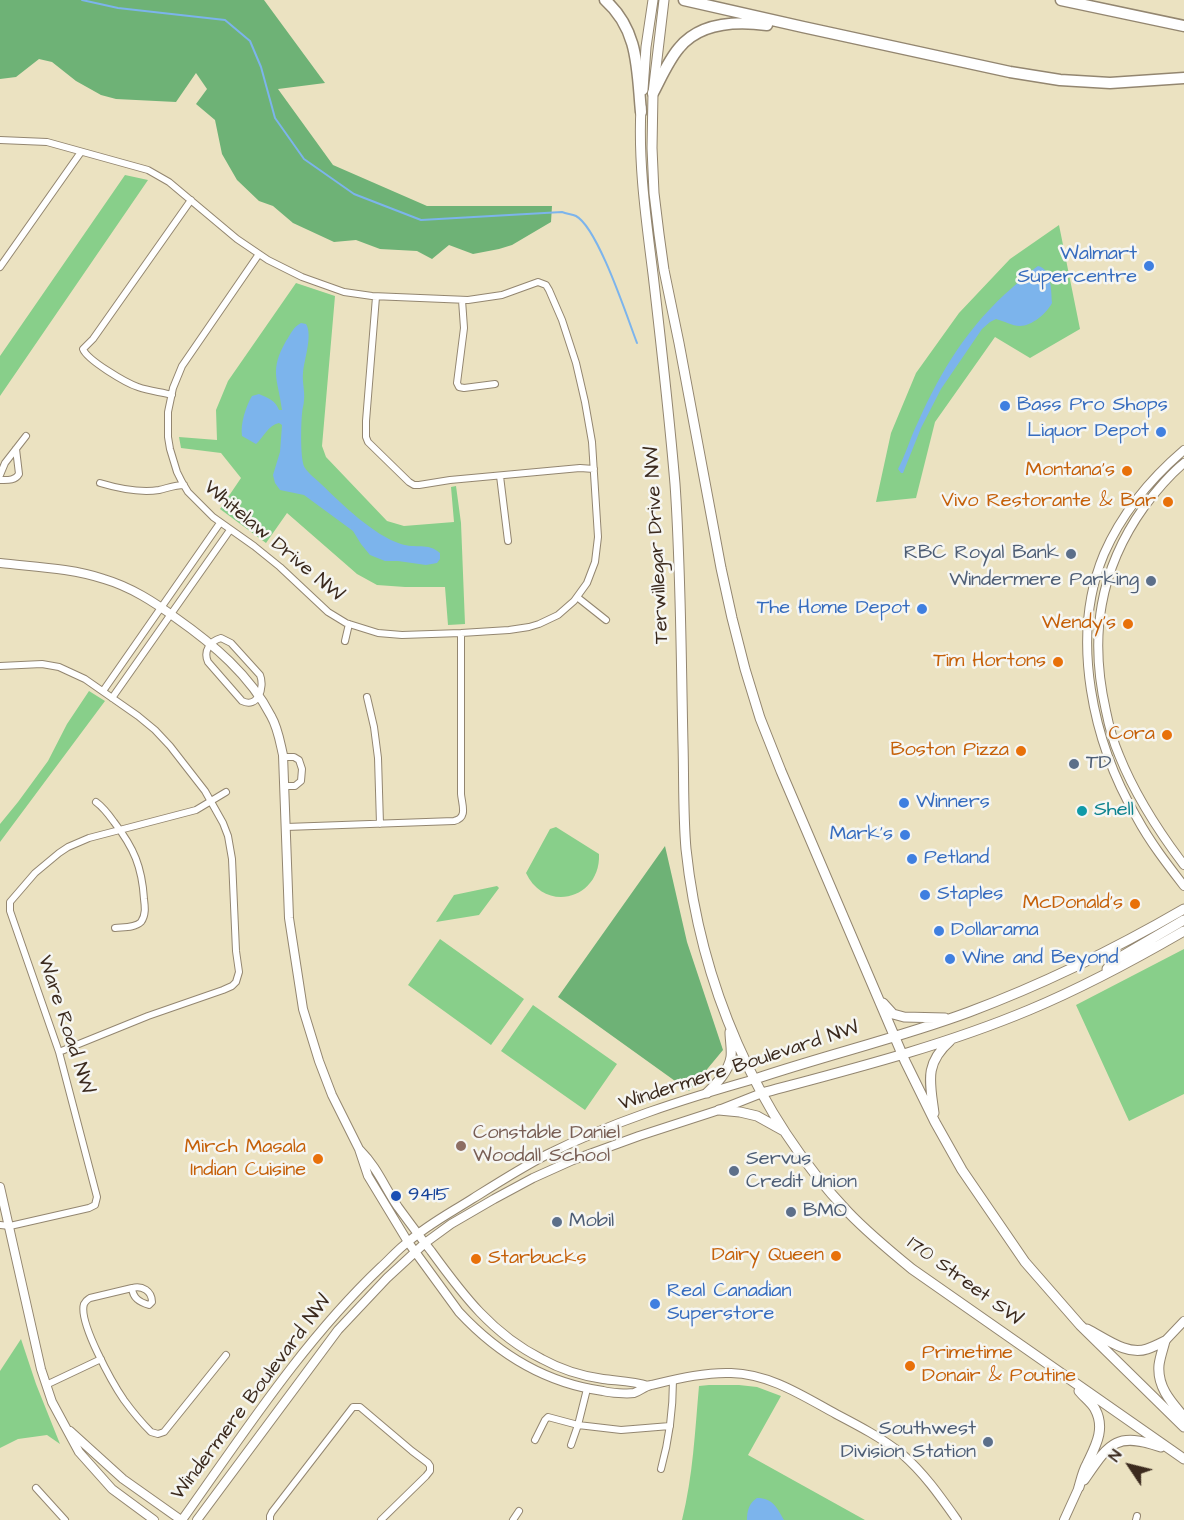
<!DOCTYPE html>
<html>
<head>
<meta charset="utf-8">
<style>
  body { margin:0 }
  #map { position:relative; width:1184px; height:1520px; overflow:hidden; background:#ebe2c1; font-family:"Architects Daughter",sans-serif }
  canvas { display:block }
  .north { position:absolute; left:1100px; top:1436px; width:60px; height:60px; -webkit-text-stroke:4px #f6f6f2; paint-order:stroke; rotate:305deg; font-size:16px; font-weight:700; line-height:24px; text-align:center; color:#3b2a1e }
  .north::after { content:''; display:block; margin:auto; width:21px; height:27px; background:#3b2a1e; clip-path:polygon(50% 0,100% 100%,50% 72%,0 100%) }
</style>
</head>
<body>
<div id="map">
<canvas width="1184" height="1520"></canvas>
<div class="north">N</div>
</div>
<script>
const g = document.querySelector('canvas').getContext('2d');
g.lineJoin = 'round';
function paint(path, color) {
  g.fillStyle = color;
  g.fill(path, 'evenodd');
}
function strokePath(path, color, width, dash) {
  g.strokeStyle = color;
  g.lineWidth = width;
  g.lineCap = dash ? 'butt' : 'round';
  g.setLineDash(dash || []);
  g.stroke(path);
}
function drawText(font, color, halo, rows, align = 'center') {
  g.font = font + ' "Architects Daughter",sans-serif';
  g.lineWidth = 5;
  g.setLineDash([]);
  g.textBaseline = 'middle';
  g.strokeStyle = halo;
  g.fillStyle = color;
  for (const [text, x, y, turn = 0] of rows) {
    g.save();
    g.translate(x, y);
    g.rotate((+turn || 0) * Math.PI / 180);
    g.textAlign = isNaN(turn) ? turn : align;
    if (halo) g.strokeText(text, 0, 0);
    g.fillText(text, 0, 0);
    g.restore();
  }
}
paint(new Path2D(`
  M125 175 148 180 0 396V356Z
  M1059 225 1080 329 1030 358 995 337 935 422 916 498 876 502 891 433 916 373 959 313 1010 259Z
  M296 283 335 296 322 446 326 457 387 521 404 526 454 522 451 487 456 486 461 523 465 624 448 625 445 587H405L377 585 357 574 287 513 266 543 220 509 241 478 221 453 181 448 179 437 217 440 216 410 228 381Z
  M89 691 105 701 0 842V824L18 802 48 761 67 724Z
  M556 827 599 854C601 899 545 914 526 873L550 829Z
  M497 886 499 888 479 915 436 922 454 895Z
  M440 939 524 999 491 1045 408 985Z
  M1184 949V1094L1129 1121 1076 1005Z
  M533 1005 617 1064 585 1110 501 1051Z
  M21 1339 36 1384 60 1444 47 1435 18 1439 0 1448V1371Z
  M709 1385H739L757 1387 781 1396 748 1455 865 1520H682C693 1476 695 1431 699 1386Z`), '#88cf8a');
paint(new Path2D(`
  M0 0H264L325 83 278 89 333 165 427 206H552L551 222 512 245 499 249 473 254 449 245 432 259 417 251 380 249 356 240 334 242 293 223 273 206 259 201 237 180 222 154 215 120 196 104 207 89 196 73 176 102 116 99 101 95 76 81 52 62 39 59 16 77 0 79Z
  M665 846 687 942 723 1050 689 1091 558 997Z`), '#6eb276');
paint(new Path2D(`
  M1038 266C1052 269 1051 291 1052 303 1047 313 1032 326 1020 326 1012 326 1004 321 996 319L990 322 982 329 941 389 921 428 903 473H901L898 469C906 454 910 438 918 422 942 369 968 326 1013 287 1021 280 1029 272 1038 266Z
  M301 323 306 324C313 335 304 360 303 373 302 382 305 391 304 400 304 405 302 409 302 414 301 423 300 462 305 468 309 474 316 479 321 484 342 504 373 535 401 544 415 549 428 542 440 553V559L437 563 426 565 398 561H385L370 555 361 544 353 531 304 495 280 490 275 483 273 475 280 452 282 425 279 423C268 425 264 437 256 444L242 436C240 424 246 406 252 396L259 394C268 398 275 400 279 410H282C278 379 269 371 286 341 291 334 293 327 301 323Z
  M757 1498C773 1498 777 1508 784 1520H747C747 1511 749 1503 757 1498Z`), '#7cb4ec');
strokePath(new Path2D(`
  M82 0 118 8 225 20 250 41 261 67 275 118 304 159 354 194 421 220 562 212C567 214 572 214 576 216 598 228 627 317 637 343`), '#7cb4ec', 2);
const minor = new Path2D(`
  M0 140 47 142 148 170 169 182 237 239 268 260 302 277 344 292 372 296 468 300 502 295 538 282 546 285 549 290 562 320 576 363 585 402 592 442 598 537 595 562 587 583 574 601 558 615 539 624 529 627 509 630 461 633 402 635 378 633 346 623 328 612 280 567 254 546 213 517 188 492 182 482 177 472 170 449 168 437V412L173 388 182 366 259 254
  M0 267 81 152
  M376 297 366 421V437L368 442 409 482 414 485H419L450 480 580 468 594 469
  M462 300 464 328 457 383 459 387 464 388 495 384
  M172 395C161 392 149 391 138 387 126 383 87 360 83 349L93 339 191 200
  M0 475 5 463 26 436
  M500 476 508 541
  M0 480C7 480 15 481 19 474L16 449
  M100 483C120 489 139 493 159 490 168 488 175 485 184 485
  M577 597 606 620
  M221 638 231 643 260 675C265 687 258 709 242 701L208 662C203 651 210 641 221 638Z
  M345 641 349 624
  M0 666 42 664 59 667 85 679 138 716 155 730 170 746 205 791 223 823 228 836 232 859 236 951 239 972 236 982 232 986 223 990 148 1016 59 1052
  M103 691 220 523
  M367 697 374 727 378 758 380 824
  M112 698 230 530
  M283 757H294L299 760 302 769 301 781 295 786H284
  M96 802C103 807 109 815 114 822 134 848 142 867 144 899 145 907 146 915 141 922 135 928 123 927 115 928
  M286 827 454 821C468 818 462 805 461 794V633
  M0 1225 10 1226 89 1208 95 1205 97 1197 59 1052 10 911V902L35 873 59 853 68 847 89 838 196 810 226 792
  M132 1288C142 1285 152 1291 152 1302L149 1305C139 1302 133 1298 132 1288L90 1298C87 1300 86 1300 84 1304 78 1322 113 1384 124 1400 132 1411 141 1422 151 1432L158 1434 164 1432 226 1355
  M46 1385 101 1359
  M535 1440 545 1420 548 1417 578 1425 621 1430 670 1426
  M571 1445 578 1425 587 1389
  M661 1469C669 1440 673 1410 673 1380
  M36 1488 65 1520
  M270 1520V1516L272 1512 353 1407H360L412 1451 428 1463 430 1466V1471L426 1476 381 1520
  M513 1520 519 1511
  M1136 1520 1137 1516`);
const tertiary = new Path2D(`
  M1184 450C1150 479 1122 513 1104 554 1069 638 1093 743 1137 818 1150 842 1167 864 1184 886
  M1184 463C1168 476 1156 491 1144 507 1099 570 1089 637 1106 711 1109 726 1113 741 1119 755 1135 795 1159 832 1184 865
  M0 563C35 567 71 568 104 579 131 587 154 602 176 618 213 644 250 675 271 716 278 728 280 742 283 755L289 918 303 1009 319 1061 332 1095 359 1149 368 1176 408 1242 459 1312C498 1354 545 1383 603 1391 611 1393 627 1394 634 1393 640 1391 645 1386 651 1385 677 1379 705 1372 731 1373 770 1374 803 1396 836 1414 859 1426 882 1438 902 1454 924 1473 940 1496 957 1520
  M360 1150C377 1167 385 1188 398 1207 409 1222 420 1237 431 1251 463 1295 492 1334 542 1359 560 1369 582 1376 603 1379 618 1381 633 1381 648 1386
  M0 1187 41 1369 52 1402 79 1452 112 1489 154 1520
  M1165 1341 1184 1321
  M70 1431 123 1479 181 1520
  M182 1520C244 1433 303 1341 381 1267 390 1259 398 1249 408 1242 427 1225 450 1213 472 1199 496 1184 521 1168 546 1155 612 1122 684 1099 755 1079
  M197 1520 338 1330 387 1278 425 1243 451 1224 494 1199 533 1178 573 1160 639 1136 719 1110 762 1093
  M1064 1520 1079 1487`);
const secondary = new Path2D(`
  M664 0 653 93 652 148 654 193 659 234 664 270 679 343 721 568 732 618 745 669 760 718 781 771 905 1061 935 1122 962 1170 1025 1262 1080 1325 1184 1427
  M643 90 646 47 653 0
  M641 107C638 163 646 218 653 274 661 343 669 413 675 484 681 570 681 657 683 744 684 779 683 815 686 849 700 982 755 1114 848 1212 868 1233 890 1251 912 1269L1184 1459
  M1107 969 1117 959 1184 920
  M883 1003 893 1014 904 1017 945 1018
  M755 1079C826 1055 899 1038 969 1012 1044 984 1115 949 1184 909
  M707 1093C716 1084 729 1071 731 1057 732 1049 730 1040 730 1032
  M762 1093C852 1069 943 1046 1029 1010 1082 988 1134 960 1184 931
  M719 1110 740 1112 757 1116 784 1131
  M934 1113C930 1082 924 1064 950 1041
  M1087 1329C1105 1338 1127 1356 1147 1349 1153 1347 1159 1344 1165 1341
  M1165 1341C1163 1349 1160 1357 1159 1365 1157 1387 1171 1402 1184 1417
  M1084 1480C1109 1444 1115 1431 1161 1447
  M1079 1487C1081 1480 1083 1471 1087 1464 1095 1447 1106 1429 1095 1409 1092 1403 1084 1397 1079 1391`);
const motorway = new Path2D(`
  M605 0C639 30 637 70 641 112
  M684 0 803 27 1010 72 1060 80 1110 83 1184 78
  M1061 0 1184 26
  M653 93C661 78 668 61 679 48 700 22 737 21 767 25`);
strokePath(minor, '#938670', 8);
strokePath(tertiary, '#938670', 10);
strokePath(secondary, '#938670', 11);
strokePath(motorway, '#938670', 13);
strokePath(minor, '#fff', 6);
strokePath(tertiary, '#fff', 8);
strokePath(secondary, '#fff', 9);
strokePath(motorway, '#fff', 10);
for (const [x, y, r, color] of [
  [1149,266,6,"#3f7fe0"],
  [1005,406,6,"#3f7fe0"],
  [1161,432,6,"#3f7fe0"],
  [1127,471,6,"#e8710a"],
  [1168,502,6,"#e8710a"],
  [1071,554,6,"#5c6f8a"],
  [1151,581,6,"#5c6f8a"],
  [922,609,6,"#3f7fe0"],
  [1128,624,6,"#e8710a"],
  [1058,662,6,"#e8710a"],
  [1167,735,6,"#e8710a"],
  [1021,751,6,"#e8710a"],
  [1074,764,6,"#5c6f8a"],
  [904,803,6,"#3f7fe0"],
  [1082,811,6,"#0f9aa8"],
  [905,835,6,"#3f7fe0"],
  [912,859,6,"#3f7fe0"],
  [925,895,6,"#3f7fe0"],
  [1135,904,6,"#e8710a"],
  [939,931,6,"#3f7fe0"],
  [950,959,6,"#3f7fe0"],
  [461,1146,6,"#8d6e63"],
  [318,1159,6,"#e8710a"],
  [734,1171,6,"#5c6f8a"],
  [396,1196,6,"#1a4fb4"],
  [791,1212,6,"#5c6f8a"],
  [557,1222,6,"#5c6f8a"],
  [836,1256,6,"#e8710a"],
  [476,1259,6,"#e8710a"],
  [655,1304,6,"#3f7fe0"],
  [910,1366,6,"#e8710a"],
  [988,1442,6,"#5c6f8a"]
]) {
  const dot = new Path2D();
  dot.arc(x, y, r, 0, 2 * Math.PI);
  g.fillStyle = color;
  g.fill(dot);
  strokePath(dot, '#f6f6f2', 2);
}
drawText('20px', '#366cbe', '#f6f6f2', [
  ["Walmart",1137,255,"right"],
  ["Supercentre",1137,278,"right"],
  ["Bass Pro Shops",1017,406],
  ["Liquor Depot",1149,432,"right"],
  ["The Home Depot",910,609,"right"],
  ["Winners",916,803],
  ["Mark's",893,835,"right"],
  ["Petland",924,859],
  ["Staples",937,895],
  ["Dollarama",951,931],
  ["Wine and Beyond",962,959],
  ["Real Canadian",667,1292],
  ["Superstore",667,1315]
], 'left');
drawText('20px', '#c56008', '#f6f6f2', [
  ["Montana's",1115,471],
  ["Vivo Restorante & Bar",1156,502],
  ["Wendy's",1116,624],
  ["Tim Hortons",1046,662],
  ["Cora",1155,735],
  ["Boston Pizza",1009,751],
  ["McDonald's",1123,904],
  ["Mirch Masala",306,1148],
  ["Indian Cuisine",306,1171],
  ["Dairy Queen",824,1256],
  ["Starbucks",488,1259,"left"],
  ["Primetime",922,1354,"left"],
  ["Donair & Poutine",922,1377,"left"]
], 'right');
drawText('20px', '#3b2a1e', '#f6f6f2', [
  ["Whitelaw Drive NW",273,542,40],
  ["Terwillegar Drive NW",658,545,-93],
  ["Ware Road NW",65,1025,72],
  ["Windermere Boulevard NW",739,1067,-18],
  ["170 Street SW",964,1282,36],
  ["Windermere Boulevard NW",252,1398,-53]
]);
drawText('20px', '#4e5e75', '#f6f6f2', [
  ["RBC Royal Bank",1059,554,"right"],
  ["Windermere Parking",1139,581,"right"],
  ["TD",1086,764],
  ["Servus",746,1160],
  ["Credit Union",746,1183],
  ["BMO",803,1212],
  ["Mobil",569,1222],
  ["Southwest",976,1430,"right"],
  ["Division Station",976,1453,"right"]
], 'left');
drawText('20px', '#0d838f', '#f6f6f2', [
  ["Shell",1094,811]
], 'left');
drawText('20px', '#785e54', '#f6f6f2', [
  ["Constable Daniel",473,1134],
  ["Woodall School",473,1157]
], 'left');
drawText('20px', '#164399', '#f6f6f2', [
  ["9415",408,1196]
], 'left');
</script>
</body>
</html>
